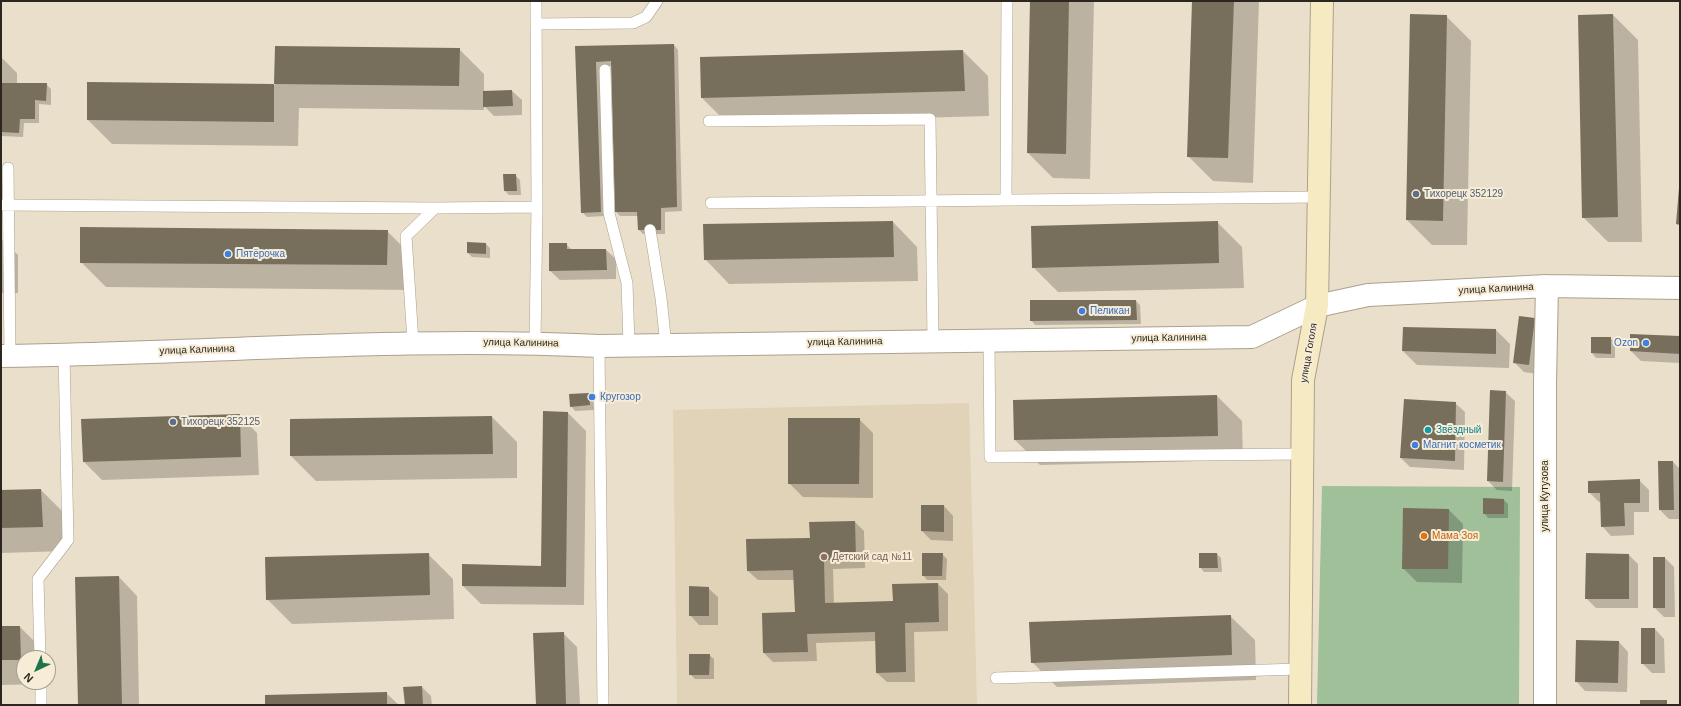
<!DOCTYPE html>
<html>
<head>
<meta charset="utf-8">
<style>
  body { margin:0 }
  #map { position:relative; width:1681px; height:706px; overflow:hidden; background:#eadfca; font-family:Helvetica,sans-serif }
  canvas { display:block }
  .frame { position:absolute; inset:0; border:2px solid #2b271f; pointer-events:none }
  .north { position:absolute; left:16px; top:650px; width:40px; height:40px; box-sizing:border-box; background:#f7edd7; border:1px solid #a59e8d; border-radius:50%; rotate:224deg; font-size:11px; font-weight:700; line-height:16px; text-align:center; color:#2b271f }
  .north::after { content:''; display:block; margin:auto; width:14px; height:18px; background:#1d764a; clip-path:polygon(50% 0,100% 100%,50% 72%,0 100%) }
</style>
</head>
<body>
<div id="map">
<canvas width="1681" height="706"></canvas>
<div class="frame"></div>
<div class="north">N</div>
</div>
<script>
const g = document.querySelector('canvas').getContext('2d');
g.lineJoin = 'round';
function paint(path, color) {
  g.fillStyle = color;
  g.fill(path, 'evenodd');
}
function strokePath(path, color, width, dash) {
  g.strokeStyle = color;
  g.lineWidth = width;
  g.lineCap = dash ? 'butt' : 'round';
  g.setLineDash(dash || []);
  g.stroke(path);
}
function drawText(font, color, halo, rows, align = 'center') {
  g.font = font + ' Helvetica,sans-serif';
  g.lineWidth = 4;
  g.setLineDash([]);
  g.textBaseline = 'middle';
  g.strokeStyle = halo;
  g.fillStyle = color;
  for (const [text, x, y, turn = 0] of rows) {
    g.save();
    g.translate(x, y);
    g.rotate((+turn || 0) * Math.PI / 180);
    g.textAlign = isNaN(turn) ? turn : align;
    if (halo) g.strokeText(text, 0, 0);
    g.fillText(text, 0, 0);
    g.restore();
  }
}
paint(new Path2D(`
  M969 403 977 705H677L673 410Z`), '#e1d3b7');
paint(new Path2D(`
  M1322 486 1520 487 1519 705H1317Z`), '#9fc099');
paint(new Path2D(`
  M1031 1H1094L1090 179 1053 178 1028 153Z
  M1193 1H1259L1253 183 1213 181 1188 156Z
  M1613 15 1638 40 1642 242H1608L1583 217 1579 16Z
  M1446 16 1471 41 1467 245H1432L1407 220Z
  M674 45 678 50 682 211 665 212V234H643L639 230 638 216H620L616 212 613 66H600L605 216 587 217 582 212 576 47Z
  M276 47 459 49 484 74V92L512 91 522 100V115L494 116 484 106V110L299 108 298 146 112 144 88 120V83L275 85Z
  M963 51 988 76 989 116 727 123 702 98 701 58Z
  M1 57 17 73V84H46L51 89V105L39 104V123H24L23 137 1 136Z
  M515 175 520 180 521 195H509L505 191Z
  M893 222 917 247 918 281 729 284 705 259Z
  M1217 222 1242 247 1244 288 1058 292 1033 267Z
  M387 231 412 256V290L106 287 81 262Z
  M1 239 18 255V293H1Z
  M486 244 490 248V258L472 257 468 253Z
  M566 244 572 250H606L616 259V279L560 280 550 271Z
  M1136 301 1140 305 1141 324 1035 325 1031 320Z
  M1534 319 1544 328 1538 374 1524 372 1514 362Z
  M1404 328 1496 330 1510 344 1509 368 1417 365 1403 351Z
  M1680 337V363L1641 361 1631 351Z
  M1610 338 1615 342V358H1596L1592 353Z
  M1505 392 1515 401 1512 491 1497 490 1488 481Z
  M588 394 593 399 594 410 575 411 571 406Z
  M1217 396 1242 421 1243 460 1040 465 1015 440 1014 401Z
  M1455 403 1465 412 1464 470 1410 467 1401 458Z
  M568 413 586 431 584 605 481 604 463 586 542 567Z
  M239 415 257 433 259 475 102 480 84 462Z
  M492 417 517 442V478L316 481 291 456Z
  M859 419 873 433V498L803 497 789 483Z
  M1673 462 1680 469V519H1669L1660 510Z
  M1639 480 1649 490V512H1634V535L1611 536 1602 526 1601 502H1599L1589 492Z
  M41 490 66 515 67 551 1 553V491Z
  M1504 500 1508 504V518H1488L1484 513Z
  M944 506 953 516V541L931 540 922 531Z
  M1449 510 1463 524 1462 583 1417 582 1403 568Z
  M855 522 864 531 865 568 833 569 834 604 894 602 893 585 938 584 948 594V631L914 632 915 682H887L877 673 876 641 816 643 817 661 773 662 764 653 796 613 795 580H758L748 571 811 539Z
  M428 554 453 579 454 619 292 624 267 599Z
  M942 554 947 559 946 580H927L923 575Z
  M1217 554 1221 558 1222 572H1204L1200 567Z
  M1629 555 1638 564V608H1596L1586 598Z
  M1665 558 1674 567 1675 617H1664L1654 607Z
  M119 577 137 596 139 705H79Z
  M708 588 718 597V625H699L690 615Z
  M1230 616 1255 640 1256 680 1057 687 1032 662Z
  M1 627H20L45 652V658H24V682H45V684L1 685Z
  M1655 629 1664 639 1665 673H1652L1643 664Z
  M563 633 577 647 580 705H537Z
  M1619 642 1628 652 1627 692 1585 691 1576 681Z
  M709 655 714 659V679H695L690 674Z
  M422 687 431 696 432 705H406Z
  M386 693 399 705H266Z`), '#0003');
paint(new Path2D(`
  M1030 1H1069L1066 154 1027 153Z
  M1192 1H1234L1228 158 1187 157Z
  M1410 14 1447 15 1443 221 1406 220Z
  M1613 14 1618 217 1582 218 1578 15Z
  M674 44 677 207 661 208V230H638L637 212H615L611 61 596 62 601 212 581 213 575 46Z
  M275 46 460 48 459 86 274 84Z
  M963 50 965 91 701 98 700 57Z
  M87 82 274 84V122L87 120Z
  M1 83H47L46 101 35 100V119H20L19 133 1 132Z
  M512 90 513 106 483 107V91Z
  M503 174H516L517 191H504Z
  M1679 188H1680V225L1676 224Z
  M893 221 894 257 704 260 703 224Z
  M1218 221 1219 263 1032 268 1031 226Z
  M80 227 388 230 387 265 80 263Z
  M467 242 486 243V254L467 253Z
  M549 243H567V249H606L607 270 549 271Z
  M1030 300H1136L1137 320 1030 321Z
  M1519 316 1535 318 1529 365 1513 363Z
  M1403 327 1496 329V354L1402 351Z
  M1630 334 1680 336V354L1630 351Z
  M1591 337H1611V354L1591 353Z
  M1490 390 1506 391 1503 482 1487 481Z
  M589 393 590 405 570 407 569 394Z
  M1217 395 1218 436 1014 440 1013 400Z
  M1404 399 1456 402 1455 461 1400 458Z
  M543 411 568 412 566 587 462 586V564L541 566Z
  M240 414 241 457 83 462 81 419Z
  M492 416 493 454 290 456V419Z
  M788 418H860L859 484H788Z
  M1658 461H1673L1674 510H1659Z
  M1640 479V503H1624L1625 526 1601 527 1600 493H1588V481Z
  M41 489 43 527 1 528V490Z
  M1483 498 1504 499V514H1483Z
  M921 505H944V532L921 531Z
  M1403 508 1449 509 1448 569H1402Z
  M855 521 856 559 824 560 825 603 893 601 892 584 938 583 939 622 905 623 906 672 876 673 875 632 807 634 808 652 763 653 762 613 795 612 793 570 747 571 746 539 810 538 809 522Z
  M429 553 430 595 266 600 265 557Z
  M922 553H943L942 576H922Z
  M1199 553H1217L1218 568H1199Z
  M1586 553 1629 554V599H1585Z
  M1653 557H1665V608H1653Z
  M119 576 122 705H78L75 577Z
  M689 586 709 587V616H689Z
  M1231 615 1232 655 1031 663 1029 622Z
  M1 626H20L21 660H1Z
  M1641 628H1655V664H1641Z
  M564 632 566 705H536L533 633Z
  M1576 640 1619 641 1618 683 1575 682Z
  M689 654H710L709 675H689Z
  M422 686 423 705H405L403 687Z
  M387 692V705H265V695Z
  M1640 700H1667V705H1640Z`), '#776e5b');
const lane = new Path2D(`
  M536 24 633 23 646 17 657 1
  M605 70 609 213 627 283 629 345
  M709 121 930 119 933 341
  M8 168 10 356
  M1006 200 1007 1
  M711 203 1319 197
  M1 205 435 208
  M650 230 661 298 666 345
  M989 341 990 457 1302 454
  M413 342 406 236 435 208 537 207
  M535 343 537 207 536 1
  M599 346 603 705
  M40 658 38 579 68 540 64 354
  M996 678 1300 669
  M41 682V705`);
const street = new Path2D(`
  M1 356C201 354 399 336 599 346L1252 337 1317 306 1368 295 1547 286 1680 288
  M1545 705V383L1547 286`);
const secondary = new Path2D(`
  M1300 705 1303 380 1317 306 1322 1`);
strokePath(lane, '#aba18d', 12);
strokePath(street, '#aba18d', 24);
strokePath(secondary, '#aba18d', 24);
strokePath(lane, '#fff', 11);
strokePath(street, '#fff', 22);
strokePath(secondary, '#f5eac2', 22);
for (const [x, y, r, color] of [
  [1416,194,4,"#5c6f8a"],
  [228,254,4,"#3f7fe0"],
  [1082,311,4,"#3f7fe0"],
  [1646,343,4,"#3f7fe0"],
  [592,397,4,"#3f7fe0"],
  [173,422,4,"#5c6f8a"],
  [1428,430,4,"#0f9aa8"],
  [1415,445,4,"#3f7fe0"],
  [1424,536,4,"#e8710a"],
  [824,557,4,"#8d6e63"]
]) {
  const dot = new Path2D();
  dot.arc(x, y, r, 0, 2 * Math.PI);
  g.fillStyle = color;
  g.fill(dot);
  strokePath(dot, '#f7edd7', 1.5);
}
drawText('10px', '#4e5e75', '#f7edd7', [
  ["Тихорецк 352129",1424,194],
  ["Тихорецк 352125",181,422]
], 'left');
drawText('10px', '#366cbe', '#f7edd7', [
  ["Пятёрочка",236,254],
  ["Пеликан",1090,311],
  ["Ozon",1638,343,"right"],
  ["Кругозор",600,397],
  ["Магнит косметик",1423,445]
], 'left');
drawText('10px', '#2b271f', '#f7edd7', [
  ["улица Калинина",1496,289,-3],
  ["улица Калинина",1169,338,-1],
  ["улица Калинина",845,342,-1],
  ["улица Калинина",521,343,1],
  ["улица Калинина",197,350,-2],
  ["улица Гоголя",1309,353,-80],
  ["улица Кутузова",1545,496,-90]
]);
drawText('10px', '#0d838f', '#f7edd7', [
  ["Звёздный",1436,430]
], 'left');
drawText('10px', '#c56008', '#f7edd7', [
  ["Мама Зоя",1432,536]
], 'left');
drawText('10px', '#785e54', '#f7edd7', [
  ["Детский сад №11",832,557]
], 'left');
</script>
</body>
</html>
